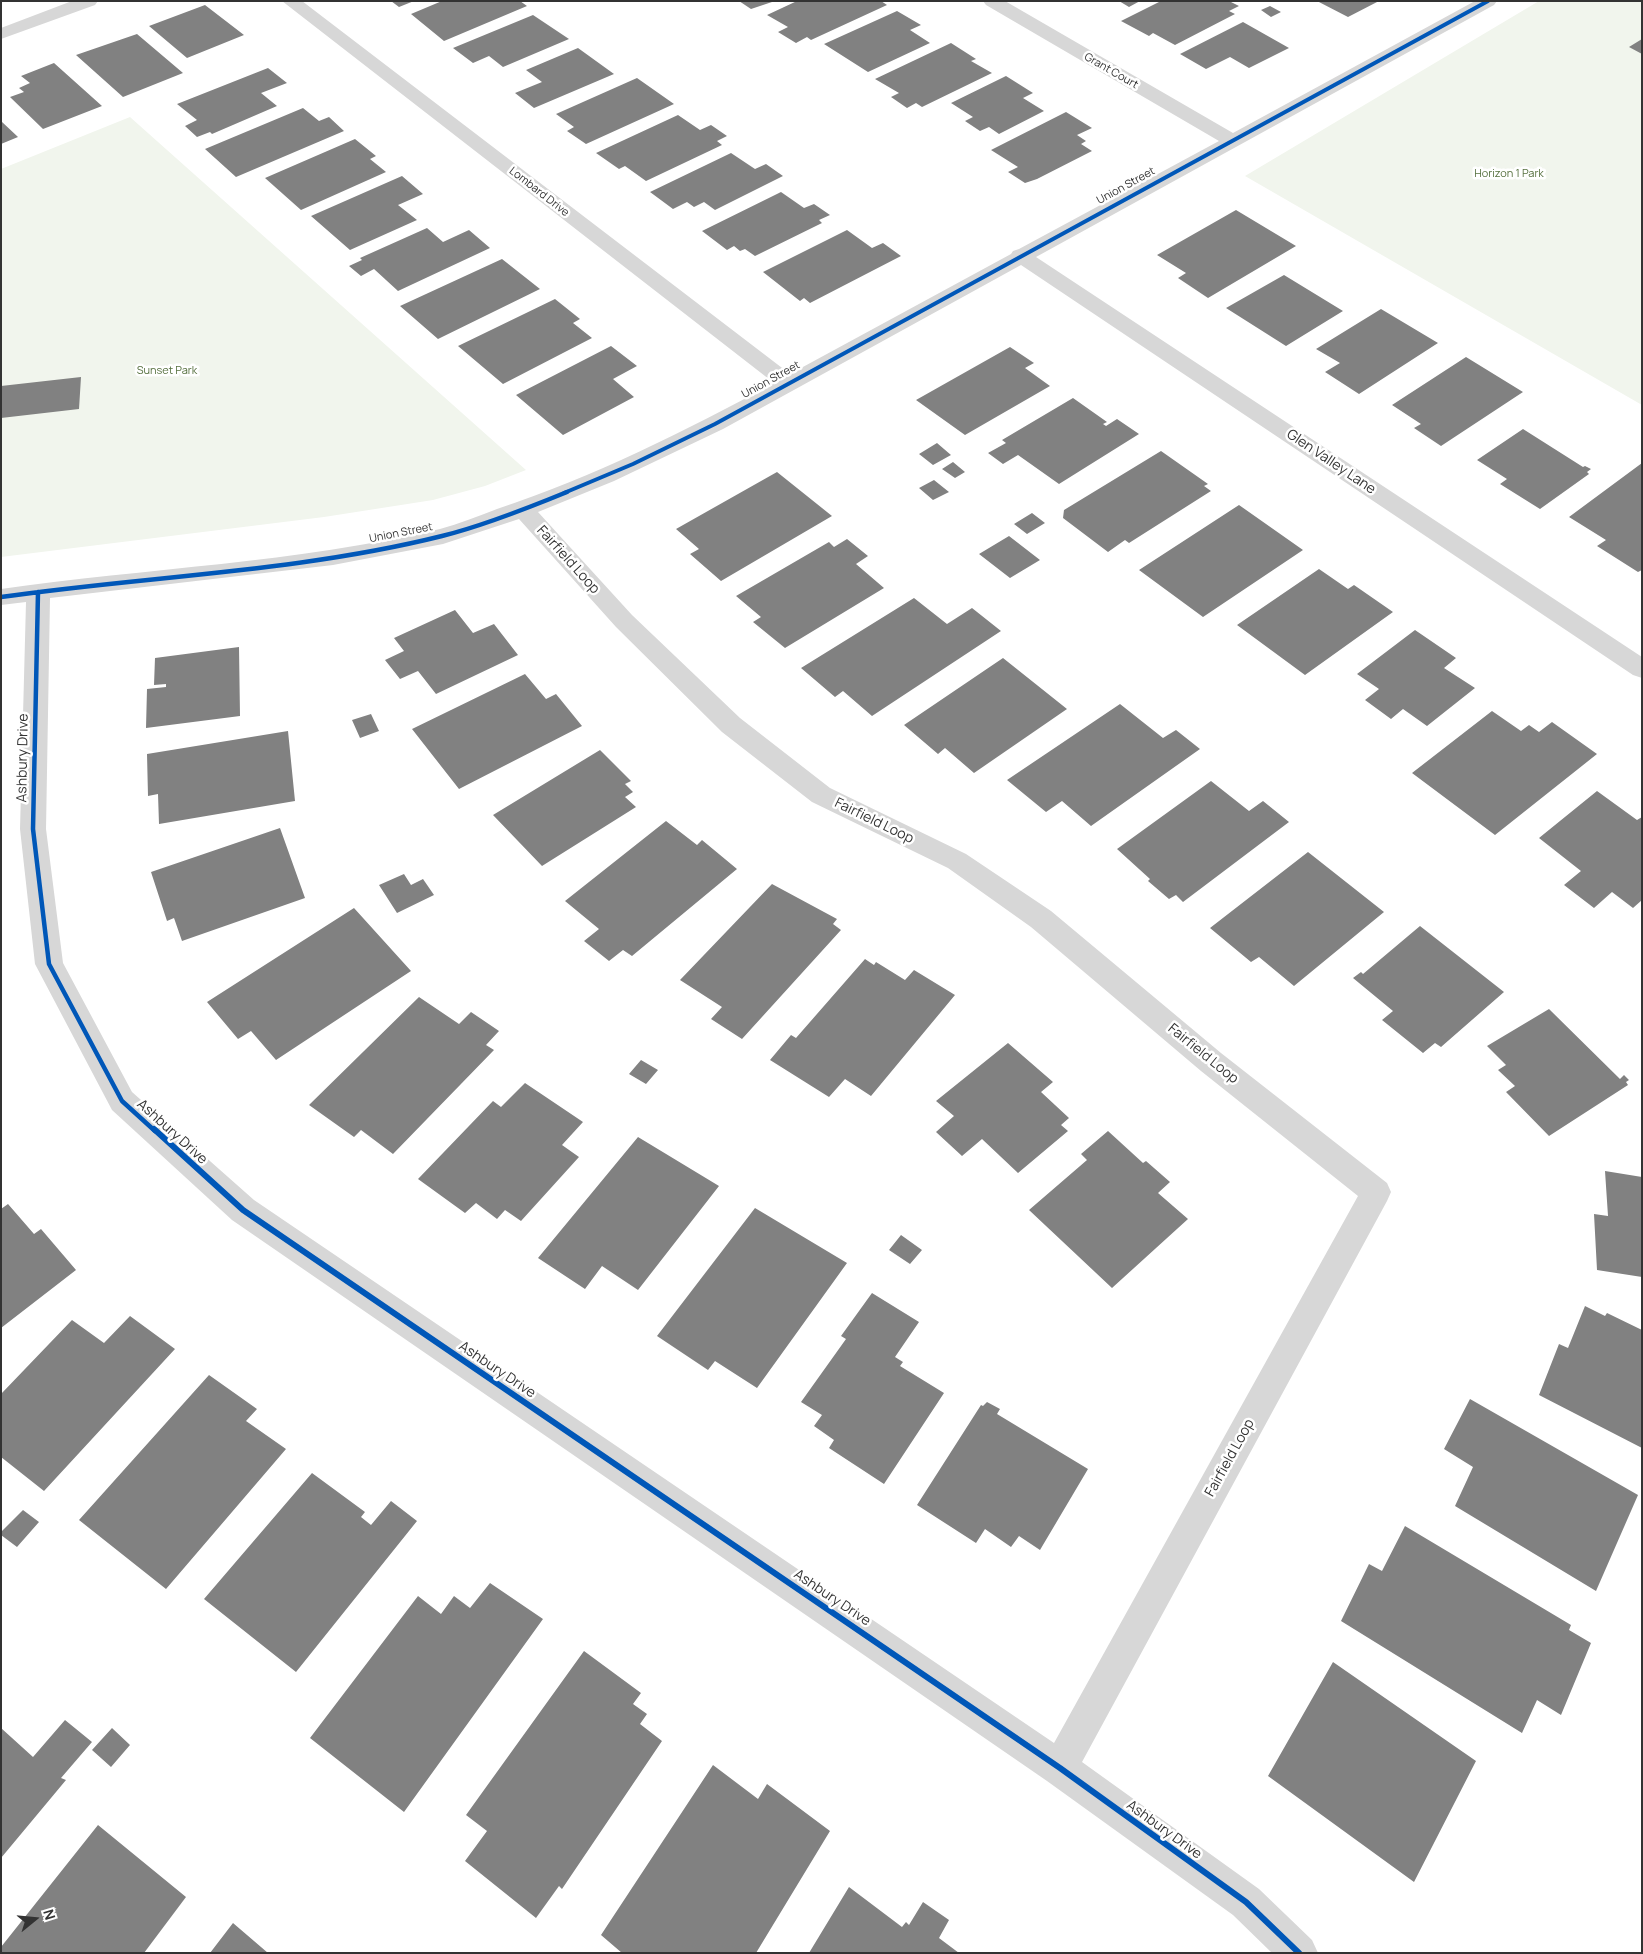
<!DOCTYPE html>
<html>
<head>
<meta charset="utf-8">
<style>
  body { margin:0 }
  #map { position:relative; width:1643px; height:1954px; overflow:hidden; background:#fff; font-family:Manrope,sans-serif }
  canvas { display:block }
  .frame { position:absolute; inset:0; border:2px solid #333; pointer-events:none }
  .north { position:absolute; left:10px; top:1894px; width:50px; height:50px; -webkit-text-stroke:4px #fff; paint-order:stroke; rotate:73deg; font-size:14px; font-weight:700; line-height:20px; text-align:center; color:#333 }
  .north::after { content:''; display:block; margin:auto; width:18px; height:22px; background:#333; clip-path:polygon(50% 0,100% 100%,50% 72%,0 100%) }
</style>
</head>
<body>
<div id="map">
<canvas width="1643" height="1954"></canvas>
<div class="frame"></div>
<div class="north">N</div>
</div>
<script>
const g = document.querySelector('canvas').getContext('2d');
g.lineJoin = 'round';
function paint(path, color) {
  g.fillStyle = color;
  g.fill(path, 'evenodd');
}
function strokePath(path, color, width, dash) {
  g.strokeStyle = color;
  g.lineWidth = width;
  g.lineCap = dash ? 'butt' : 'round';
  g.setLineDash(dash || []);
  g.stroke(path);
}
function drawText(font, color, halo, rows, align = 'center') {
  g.font = font + ' Manrope,sans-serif';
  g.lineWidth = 5;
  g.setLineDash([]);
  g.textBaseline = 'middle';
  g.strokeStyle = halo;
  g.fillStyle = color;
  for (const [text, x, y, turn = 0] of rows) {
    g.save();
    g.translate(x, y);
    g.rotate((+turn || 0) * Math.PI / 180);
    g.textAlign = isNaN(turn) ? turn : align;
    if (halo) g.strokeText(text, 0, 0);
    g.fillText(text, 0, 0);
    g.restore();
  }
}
paint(new Path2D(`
  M1539 1H1642V405L1245 176Z
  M130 117 526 470 485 486 433 500 324 517 1 557V169Z`), '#f1f5ed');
paint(new Path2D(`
  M391 1H414L399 7Z
  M442 1H520L527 6 444 41 411 14Z
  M739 1H775L751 9Z
  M797 1H881L887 5 811 40 807 37 796 43 778 32 788 27 767 15Z
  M1119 1H1140L1129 7Z
  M1161 1H1229L1239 6 1229 11 1235 14 1175 45 1153 33 1149 36 1121 21Z
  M1317 1H1379L1348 17Z
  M205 5 244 35 187 58 149 26Z
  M1270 6 1281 12 1271 17 1261 10Z
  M897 11 921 25 910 30 930 43 868 72 824 44Z
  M533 15 569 39 503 67 489 56 473 63 453 48Z
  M1243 22 1289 48 1249 68 1230 57 1206 69 1180 54Z
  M137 34 183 73 123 97 76 55Z
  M1642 39V54L1629 47Z
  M951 43 976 59 971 61 992 73 922 107 916 103 907 108 891 97 899 93 875 79Z
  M578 48 614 74 534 108 515 93 542 82 526 70Z
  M54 63 102 106 43 129 10 97 24 92 19 88 30 83 21 76Z
  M268 68 287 83 261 93 277 106 212 134 210 132 197 137 185 126 197 120 177 104Z
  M1006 76 1033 93 1023 98 1044 111 999 134 989 127 980 131 965 121 973 117 951 103Z
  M637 78 674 104 586 144 567 131 574 127 556 114Z
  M303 108 319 121 329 117 344 131 236 177 205 149Z
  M1066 112 1092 128 1077 135 1086 141 1081 144 1092 151 1037 179 1025 183 1008 172 1018 167 991 150Z
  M678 115 700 130 711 125 727 136 717 141 722 145 646 181 625 166 619 169 596 153Z
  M1 121 18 137 1 144Z
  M355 139 376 156 370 159 386 172 301 210 265 178Z
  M731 153 755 169 766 164 783 176 715 210 704 202 694 207 687 202 673 209 650 192Z
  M402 176 423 194 398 205 417 220 350 250 311 216Z
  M781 192 804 208 814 204 830 215 819 220 822 223 755 256 745 249 740 251 734 246 727 250 702 231Z
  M1236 210 1296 246 1208 298 1178 278 1186 273 1157 255Z
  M427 228 443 242 469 230 490 248 398 291 374 269 361 276 349 266 362 260 360 258Z
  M847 230 872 248 883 243 901 256 810 303 804 298 800 301 763 272Z
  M502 259 540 289 438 339 400 306Z
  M1284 275 1343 311 1286 346 1226 308Z
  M555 299 580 319 573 323 592 338 503 384 458 346Z
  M1381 309 1438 343 1359 394 1325 372 1340 363 1316 349Z
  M611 346 637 366 613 379 634 397 563 435 516 395Z
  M1010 347 1034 363 1025 368 1050 386 965 435 916 400Z
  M1466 357 1523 392 1441 446 1414 428 1421 424 1392 405Z
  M81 377 79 409 1 418V386Z
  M1073 398 1107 422 1103 424 1106 426 1117 419 1139 434 1059 484 1018 455 1003 464 988 453 1006 443 1002 440Z
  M1523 429 1583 467 1585 466 1591 469 1587 472 1589 474 1540 509 1500 484 1507 479 1477 460Z
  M937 443 951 455 933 465 919 454Z
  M1161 451 1208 484 1204 486 1211 491 1129 543 1125 540 1108 552 1063 518 1064 510Z
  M953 462 965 472 955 478 942 469Z
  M1642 463V570L1638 572 1597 546 1606 540 1569 517Z
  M777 472 832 516 721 581 690 554 699 549 676 529Z
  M934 480 949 492 933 500 919 488Z
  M1239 505 1303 550 1203 617 1139 570Z
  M1032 513 1045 523 1027 534 1014 524Z
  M1009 536 1040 560 1010 578 979 554Z
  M847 539 868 556 856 564 884 588 785 648 753 622 761 617 736 596 829 542 834 547Z
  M1319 569 1348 589 1354 585 1393 612 1305 675 1237 625Z
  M914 598 947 624 972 608 1001 631 872 716 843 691 835 697 801 668Z
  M455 610 473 633 494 624 518 655 436 694 418 671 400 679 385 660 404 651 394 638Z
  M1415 630 1456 658 1444 668 1475 688 1427 726 1403 709 1391 719 1365 700 1379 689 1357 674Z
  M239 647 240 716 146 728 147 689 166 687V684L154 685 155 658Z
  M1003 658 1067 709 974 773 945 748 938 754 904 725Z
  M525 674 546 699 556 694 582 726 459 789 412 729Z
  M1120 704 1163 738 1176 730 1200 749 1091 826 1062 801 1046 812 1007 780Z
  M1492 711 1521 731 1529 725 1539 732 1552 722 1597 754 1495 835 1412 773Z
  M371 714 379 731 360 738 352 720Z
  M288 731 295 801 159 824 158 794 148 796 147 754Z
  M600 750 631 781 625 784 633 792 625 797 636 807 542 866 493 815Z
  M1211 781 1249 811 1263 801 1289 822 1183 902 1176 895 1169 899 1148 881 1150 879 1117 849Z
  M1597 791 1637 820 1642 817V900L1633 908 1612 892 1594 908 1564 885 1581 871 1539 838Z
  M666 821 697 845 702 840 737 869 632 956 623 950 609 961 584 941 599 929 565 901Z
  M280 828 305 898 182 941 174 918 167 921 151 872Z
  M1308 852 1384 912 1294 986 1259 957 1251 962 1210 928Z
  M404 874 411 885 423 879 434 895 397 913 379 885Z
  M772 884 837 919 833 924 841 930 742 1039 711 1019 722 1007 680 980Z
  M354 908 411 971 276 1060 251 1031 238 1039 207 1002Z
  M1420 926 1504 992 1441 1047 1435 1043 1423 1053 1382 1020 1393 1011 1353 978 1361 972 1363 974Z
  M865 959 874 965 876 962 905 980 914 970 955 995 871 1096 845 1079 829 1097 770 1060 791 1035 796 1038Z
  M419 997 459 1024 471 1012 499 1031 486 1045 494 1050 393 1154 361 1130 354 1137 309 1105Z
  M1549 1009 1620 1079 1624 1075 1629 1080 1626 1082 1628 1085 1549 1136 1506 1092 1515 1086 1498 1070 1506 1065 1487 1046Z
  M1008 1043 1053 1082 1041 1092 1069 1118 1061 1125 1068 1131 1018 1173 982 1139 962 1156 936 1132 954 1116 936 1101Z
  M641 1060 658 1070 646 1084 629 1074Z
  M525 1083 583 1122 562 1145 579 1157 521 1221 505 1210 497 1219 476 1203 465 1213 418 1179 493 1101 501 1107Z
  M1108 1131 1143 1163 1146 1161 1170 1182 1158 1193 1188 1219 1112 1288 1029 1210 1087 1160 1081 1154Z
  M638 1137 719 1186 638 1290 602 1266 585 1289 538 1258Z
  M1605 1171 1642 1177V1277L1597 1270 1594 1214 1608 1216Z
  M8 1204 34 1234 41 1229 76 1270 1 1328V1209Z
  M755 1208 847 1263 757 1388 715 1361 708 1370 657 1336Z
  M901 1235 922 1250 910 1264 889 1250Z
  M872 1293 919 1322 895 1357 903 1362 900 1366 944 1393 884 1484 829 1448 834 1440 814 1426 822 1415 801 1402 846 1339 841 1336Z
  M1585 1306 1605 1316 1607 1313 1642 1330V1448L1539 1395 1559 1344 1568 1348Z
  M130 1316 175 1349 44 1491 1 1457V1394L72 1320 104 1343Z
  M209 1375 257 1409 246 1421 286 1449 166 1589 79 1520Z
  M1470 1399 1638 1495 1596 1591 1455 1506 1473 1467 1444 1449Z
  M987 1402 1000 1409 997 1414 1088 1469 1040 1550 1019 1536 1011 1547 985 1529 976 1543 917 1505 981 1405 983 1406Z
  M312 1473 365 1512 361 1517 371 1525 391 1501 417 1521 296 1672 204 1599Z
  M23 1510 39 1522 17 1547 1 1535V1532Z
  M1405 1526 1571 1625 1569 1630 1591 1643 1561 1715 1537 1700 1522 1733 1341 1621 1369 1564 1382 1571Z
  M490 1583 543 1619 404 1812 310 1738 418 1596 441 1614 454 1596 470 1608Z
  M584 1651 641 1693 633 1704 647 1714 640 1724 662 1741 562 1889 559 1886 536 1918 465 1861 487 1831 466 1815Z
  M1333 1662 1476 1761 1414 1882 1268 1776Z
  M65 1720 92 1742 61 1778 66 1780 1 1858V1728L33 1757Z
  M112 1728 130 1745 111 1767 92 1750Z
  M713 1765 758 1799 767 1784 830 1831 756 1953H622L601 1935Z
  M98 1825 186 1897 144 1953H1V1947Z
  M849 1887 902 1927 906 1922 909 1925 923 1902 949 1920 939 1938 959 1953H809Z
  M233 1923 268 1953H210Z`), '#818181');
paint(new Path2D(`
  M72 1H98L95 5 1 39V28Z
  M282 1H302L790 374 1011 254 1013 251 1019 249 1219 141 986 5 983 1H1005L1233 133 1475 1H1497L1494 5 1036 257 1642 657V678L1633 675 1021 265 723 429 614 481 538 512 632 615 740 718 830 788 966 854 1051 911 1221 1053 1387 1183 1391 1192 1387 1201 1082 1762 1259 1889 1312 1940 1318 1953H1272L1233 1915 1047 1781 232 1220 112 1110 35 964 20 829 26 602 1 605V589C147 568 296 563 440 529 459 524 478 516 497 509 594 477 685 431 774 383ZM519 519 616 627 722 732 812 802 948 868 1031 927 1201 1071 1358 1196 1054 1743 254 1200 132 1092 63 963 46 829 50 598 333 565 443 544Z`), '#d7d7d7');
strokePath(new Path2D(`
  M564 493 633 464 715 424 1488 1`), '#0057b8', 4);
strokePath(new Path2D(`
  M38 592 33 829 49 964 122 1101 155 1131
  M1 597C147 576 298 572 442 536 483 526 528 508 567 492`), '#0057b8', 4.5);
strokePath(new Path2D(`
  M154 1129 243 1210 1060 1768 1246 1902 1299 1953`), '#0057b8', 6);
drawText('11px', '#333', '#fff', [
  ["Grant Court",1111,71,30],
  ["Union Street",1126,186,-29],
  ["Lombard Drive",539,192,38],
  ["Union Street",771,380,-29],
  ["Union Street",401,533,-11]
]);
drawText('11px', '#56703f', '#fff', [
  ["Horizon 1 Park",1509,174],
  ["Sunset Park",167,371]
]);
drawText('14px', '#333', '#fff', [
  ["Glen Valley Lane",1331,462,34],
  ["Fairfield Loop",568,560,48],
  ["Ashbury Drive",23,758,-89],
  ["Fairfield Loop",874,821,26],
  ["Fairfield Loop",1203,1054,39],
  ["Ashbury Drive",172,1132,42],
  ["Ashbury Drive",497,1370,34],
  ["Fairfield Loop",1230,1458,-61],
  ["Ashbury Drive",832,1598,34],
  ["Ashbury Drive",1164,1830,36]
]);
</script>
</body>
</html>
